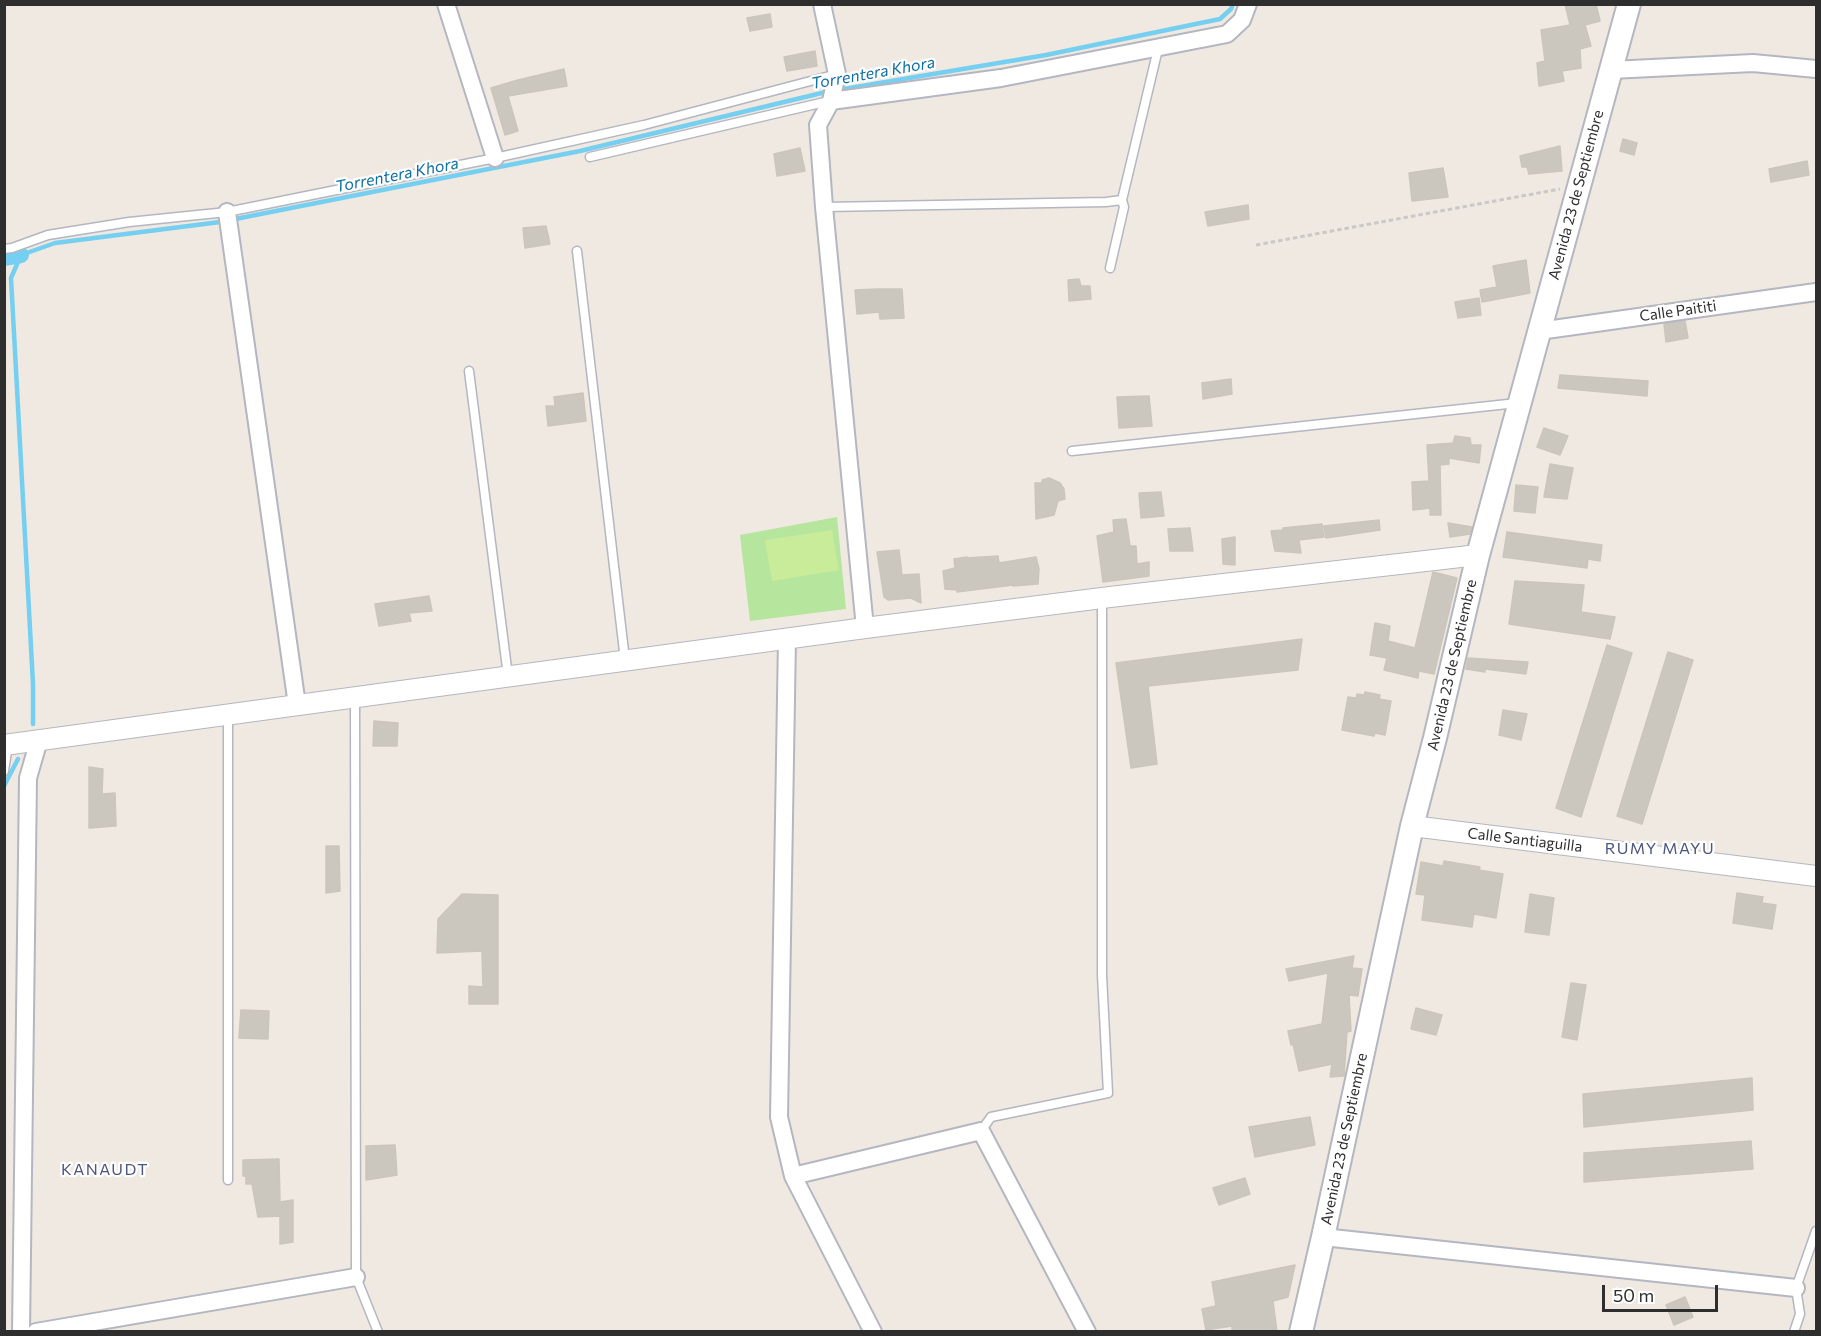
<!DOCTYPE html>
<html>
<head>
<meta charset="utf-8">
<style>
  body { margin:0 }
  #map { position:relative; width:1821px; height:1336px; overflow:hidden; background:#efe9e1; font-family:Commissioner,sans-serif }
  canvas { display:block }
  .frame { position:absolute; inset:0; border:6px solid #2e2e2e; pointer-events:none }
  .scale { position:absolute; left:1602px; top:1285px; width:116px; height:27px; box-sizing:border-box; border:3px solid #2e2e2e; border-top:0; padding-left:8px; font-size:18px; line-height:21px; white-space:nowrap; color:#2e2e2e; -webkit-text-stroke:4px #fff; paint-order:stroke }
</style>
</head>
<body>
<div id="map">
<canvas width="1821" height="1336"></canvas>
<div class="frame"></div>
<div class="scale">50 m</div>
</div>
<script>
const g = document.querySelector('canvas').getContext('2d');
g.lineJoin = 'round';
function paint(path, color) {
  g.fillStyle = color;
  g.fill(path, 'evenodd');
}
function strokePath(path, color, width, dash) {
  g.strokeStyle = color;
  g.lineWidth = width;
  g.lineCap = dash ? 'butt' : 'round';
  g.setLineDash(dash || []);
  g.stroke(path);
}
function drawText(font, color, halo, rows, align = 'center') {
  g.font = font + ' Commissioner,sans-serif';
  g.lineWidth = 4.5;
  g.setLineDash([]);
  g.textBaseline = 'middle';
  g.strokeStyle = halo;
  g.fillStyle = color;
  for (const [text, x, y, turn = 0] of rows) {
    g.save();
    g.translate(x, y);
    g.rotate((+turn || 0) * Math.PI / 180);
    g.textAlign = isNaN(turn) ? turn : align;
    if (halo) g.strokeText(text, 0, 0);
    g.fillText(text, 0, 0);
    g.restore();
  }
}
paint(new Path2D(`
  M837 517 846 609 750 621 740 535Z`), '#b6e59e');
paint(new Path2D(`
  M832 530 839 570 772 581 765 540Z`), '#c9ec9a');
strokePath(new Path2D(`
  M838 90 1046 55 1220 19 1231 9 1233 4
  M33 724V684L11 278 21 255 55 243 220 222 580 151 830 91
  M4 786 18 759`), '#75cff0', 4.5);
strokePath(new Path2D(`
  M4 258 21 255`), '#75cff0', 16);
const building = new Path2D(`
  M1565 4H1596L1600 21 1585 25 1591 46 1580 49 1581 68 1562 71 1564 81 1539 86 1537 63 1545 61 1541 30 1570 25Z
  M770 14 772 27 750 31 747 18Z
  M815 51 817 66 787 71 784 57Z
  M564 69 567 86 508 96 518 131 505 135 491 88 518 80Z
  M1623 139 1637 143 1634 155 1620 151Z
  M1560 146 1562 171 1529 174 1527 167H1522L1520 156Z
  M800 148 805 171 777 176 774 154Z
  M1807 161 1809 175 1771 182 1769 169Z
  M1443 168 1448 197 1412 201 1409 173Z
  M1248 205 1249 219 1208 226 1205 212Z
  M546 226 550 244 525 248 523 228Z
  M1526 260 1530 293 1482 302 1480 290 1497 287 1493 266Z
  M1079 279 1081 286H1090L1091 299 1069 301 1068 280Z
  M878 289H902L904 318 880 319 879 312 857 314 855 290Z
  M1479 298 1481 315 1458 318 1455 302Z
  M1685 321 1688 338 1666 342 1664 324Z
  M1560 375 1648 381 1647 396 1558 388Z
  M1231 379 1232 394 1203 399 1202 383Z
  M583 393 586 421 548 426 546 406H555L554 397Z
  M1149 396 1152 426 1119 428 1117 397Z
  M1544 428 1568 436 1560 455 1537 447Z
  M1455 436 1470 438 1471 445H1481L1479 463 1449 458V464L1440 465 1441 515H1430V508L1413 510 1412 482 1429 481 1427 445 1453 443Z
  M1550 464 1573 468 1567 499 1544 497Z
  M1049 478 1060 483 1064 489 1065 499 1058 501 1054 515 1036 519 1035 483H1042V480Z
  M1516 485 1538 487 1535 513 1514 511Z
  M1161 492 1164 516 1141 518 1139 493Z
  M1126 519 1130 546H1136L1137 564 1149 562V576L1103 582 1097 536 1114 532 1113 520Z
  M1379 520 1380 530 1326 538 1324 526Z
  M1448 523 1472 527 1470 534 1450 537Z
  M1322 524 1324 537 1299 540 1301 553 1275 551 1271 531 1283 530V528Z
  M1190 528 1193 551H1170L1168 529Z
  M1507 532 1602 545 1600 561 1588 559 1587 568 1503 557Z
  M1235 537V565L1223 564 1222 539Z
  M899 550 902 575 919 574 921 603 911 598 888 600 884 597 877 552Z
  M998 556 999 563 1036 557 1039 569 1038 584 1013 586V585L957 592V590L945 589 943 571 955 568 954 559 967 557V558Z
  M1433 572 1457 578 1434 674 1419 671 1418 678 1384 670 1387 658 1370 655 1375 623 1390 626 1388 641 1415 648Z
  M1515 581 1584 585 1581 612 1615 617 1610 639 1509 624Z
  M429 596 432 611 409 613 411 621 379 626 375 604Z
  M1302 639 1298 670 1148 686 1157 764 1131 768 1116 663Z
  M1607 645 1632 653 1581 817 1556 808Z
  M1668 652 1693 660 1642 824 1617 816Z
  M1468 658 1528 662 1526 674 1485 669V672L1466 669Z
  M1365 692 1380 695 1379 699 1391 701 1385 735 1375 733 1374 736 1342 730 1348 697 1356 698 1357 694 1364 695Z
  M1503 710 1527 714 1521 740 1499 735Z
  M374 721 398 723 397 746H373Z
  M89 767 103 769 102 794 115 793 116 826 89 828Z
  M326 846H339L340 891 326 893Z
  M1444 861 1480 867 1479 870 1503 874 1496 918 1474 914 1472 927 1422 920 1425 895 1416 894 1421 862 1443 866Z
  M1737 893 1763 897 1762 903 1776 905 1772 929 1733 923Z
  M462 894 498 895V1004H469V986L483 987 482 951 437 953 438 919Z
  M1530 894 1554 898 1549 935 1525 932Z
  M1354 956 1352 968 1362 969 1358 996 1349 995 1351 1031 1347 1032 1344 1076 1330 1077 1332 1064 1299 1071 1293 1044 1291 1045 1288 1031 1322 1024 1328 973 1289 981 1286 969Z
  M1571 983 1586 985 1577 1040 1562 1037Z
  M1416 1008 1442 1015 1436 1035 1411 1029Z
  M241 1010 269 1011 268 1039 239 1038Z
  M1752 1078 1753 1110 1584 1127 1583 1094Z
  M1310 1117 1315 1145 1255 1157 1249 1127Z
  M1751 1141 1753 1169 1584 1182V1153Z
  M395 1145 397 1175 366 1180V1146Z
  M279 1159 280 1202 293 1200V1242L280 1244V1216L258 1217 252 1184H246V1176H243V1160Z
  M1245 1178 1250 1194 1219 1205 1213 1188Z
  M1295 1265 1288 1297 1273 1301 1277 1332H1232V1326L1206 1330 1202 1309 1216 1306 1212 1282Z
  M1685 1297 1693 1317 1674 1325 1666 1305Z`);
paint(building, '#cbc7bf');
strokePath(building, '#cbc5ba', 1.5);
const service = new Path2D(`
  M590 157 829 101
  M824 207 1106 202 1122 200 1158 49
  M4 249 12 248 48 235 129 222 227 212 495 158 644 125 837 74
  M577 251 625 660
  M1110 268 1124 207 1122 200
  M469 371 508 676
  M1072 451 1517 403
  M355 697 356 1277 378 1332
  M228 715V1180
  M4 771 8 745
  M981 1131 991 1117 1108 1093 1102 975V599
  M1794 1332 1800 1314 1796 1288 1816 1231`);
const minor = new Path2D(`
  M446 4 495 158
  M822 4 837 74 831 101 818 125 824 207 865 628
  M1611 70 1753 63 1816 69
  M831 101 1001 78 1227 34 1242 20 1248 4
  M227 212 297 705
  M1539 331 1816 292
  M787 638 779 1117 793 1176 873 1332
  M793 1176 981 1131 1087 1332
  M1323 1237 1796 1288
  M21 1332 28 778 39 740
  M36 1332 356 1277`);
const tertiary = new Path2D(`
  M4 745 865 628 1110 597 1478 555
  M1412 826 1816 876`);
const secondary = new Path2D(`
  M1301 1332 1323 1237 1412 826 1435 738 1478 555 1629 4`);
strokePath(service, '#b4b7c1', 11);
strokePath(minor, '#b4b7c1', 20);
strokePath(tertiary, '#b4b7c1', 22);
strokePath(secondary, '#b4b7c1', 26);
strokePath(new Path2D(`
  M1256 245 1560 189`), '#c9c9c9', 3, [4.5, 3]);
strokePath(service, '#fff', 8);
strokePath(minor, '#fff', 16);
strokePath(tertiary, '#fff', 20);
strokePath(secondary, '#fff', 22);
drawText('15px', '#2e2e2e', '#fff', [
  ["Avenida 23 de Septiembre",1576,195,-75],
  ["Calle Paititi",1678,311,-8],
  ["Avenida 23 de Septiembre",1452,665,-77],
  ["Calle Santiaguilla",1525,840,7],
  ["Avenida 23 de Septiembre",1344,1139,-78]
]);
drawText('italic 16px', '#0d6fa3', '#fff', [
  ["Torrentera Khora",873,73,-10],
  ["Torrentera Khora",397,175,-11]
]);
g.letterSpacing = '1.5px';
drawText('16px', '#4d5680', '#fff', [
  ["RUMY MAYU",1660,849],
  ["KANAUDT",105,1170]
]);
g.letterSpacing = '0px';
</script>
</body>
</html>
